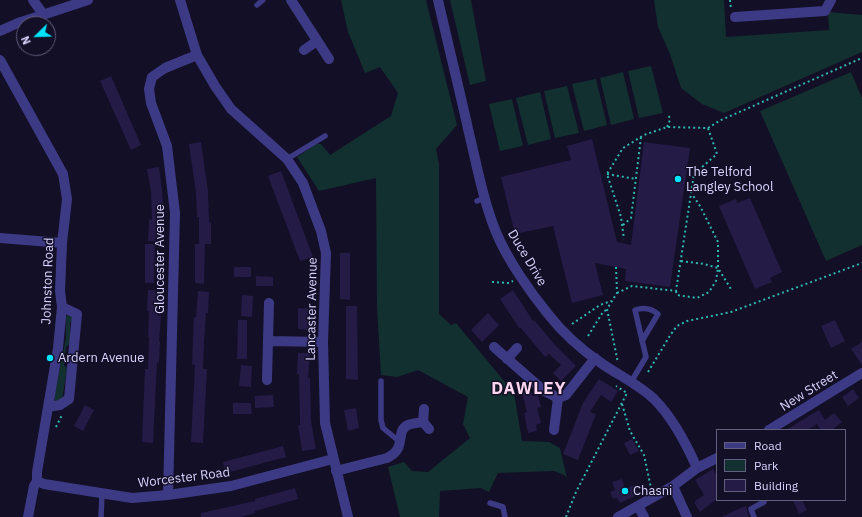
<!DOCTYPE html>
<html>
<head>
<meta charset="utf-8">
<style>
  body { margin:0 }
  #map { position:relative; width:862px; height:517px; overflow:hidden; background:#130f26; font-family:"IBM Plex Sans",sans-serif }
  canvas { display:block }
  .legend { position:absolute; left:716px; top:429px; width:130px; height:72px; box-sizing:border-box; background:#130f26; border:1px solid #625e7d; margin:0; padding:5px 7px; list-style:none; font-size:12px; color:#d9d4ff }
  .legend li { display:flex; align-items:center; gap:8px; height:20px }
  .legend b { width:20px; border:1px solid #625e7d }
  .north { position:absolute; left:16px; top:16px; width:40px; height:40px; box-sizing:border-box; background:#130f26; border:1px solid #625e7d; border-radius:50%; rotate:247deg; font-size:11px; font-weight:700; line-height:16px; text-align:center; color:#d9d4ff }
  .north::after { content:''; display:block; margin:auto; width:14px; height:18px; background:#00e5ff; clip-path:polygon(50% 0,100% 100%,50% 72%,0 100%) }
</style>
</head>
<body>
<div id="map">
<canvas width="862" height="517"></canvas>
<ul class="legend">
<li><b style="height:5px;background:#3d3a85"></b>Road</li>
<li><b style="height:11px;background:#12302f"></b>Park</li>
<li><b style="height:11px;background:#241b47"></b>Building</li>
</ul>
<div class="north">N</div>
</div>
<script>
const g = document.querySelector('canvas').getContext('2d');
g.lineJoin = 'round';
function paint(path, color) {
  g.fillStyle = color;
  g.fill(path, 'evenodd');
}
function strokePath(path, color, width, dash) {
  g.strokeStyle = color;
  g.lineWidth = width;
  g.lineCap = dash ? 'butt' : 'round';
  g.setLineDash(dash || []);
  g.stroke(path);
}
function drawText(font, color, halo, rows, align = 'center') {
  g.font = font + ' "IBM Plex Sans",sans-serif';
  g.lineWidth = 3;
  g.setLineDash([]);
  g.textBaseline = 'middle';
  g.strokeStyle = halo;
  g.fillStyle = color;
  for (const [text, x, y, turn = 0] of rows) {
    g.save();
    g.translate(x, y);
    g.rotate((+turn || 0) * Math.PI / 180);
    g.textAlign = isNaN(turn) ? turn : align;
    if (halo) g.strokeText(text, 0, 0);
    g.fillText(text, 0, 0);
    g.restore();
  }
}
paint(new Path2D(`
  M341 0H426L457 125 436 149 439 164V314L451 325 456 323 514 393 522 441 549 442 560 448 567 478 564 475 554 471 498 473 489 492 481 488 440 491 439 517H400L388 467 404 462 412 471 428 472 470 438 463 424 468 397 418 370 397 377 381 375 377 307 376 178 319 191 297 157 317 144H321L330 155 391 116 398 93 380 67 365 73 348 32Z
  M450 0H471L486 81 470 85Z
  M654 0H724L726 37 829 30 828 12 862 15V52L724 113 702 104 681 88 670 54 658 27Z
  M651 66 663 113 639 118 628 71Z
  M623 72 634 119 611 125 600 78Z
  M851 72 862 98V245L826 261 760 111Z
  M596 79 607 125 584 131 572 84Z
  M567 86 579 133 555 138 544 91Z
  M540 92 551 139 528 145 516 98Z
  M512 99 523 146 500 151 489 104Z
  M70 313 74 319 70 323V332L73 335 71 342 66 347 64 365 67 368 62 400 56 402 54 398 66 337V317Z`), '#12302f');
paint(new Path2D(`
  M111 76 141 145 131 150 100 81Z
  M592 139 617 242 631 245 644 142 690 148 670 287 625 281 626 269 595 263 603 295 572 303 553 226 515 234 501 177 571 160 567 146Z
  M201 142 208 192 209 222 211 223V244H199V217H197L196 193 189 144Z
  M159 167 162 190 164 214H161L160 241H148L149 219 152 220 151 191 147 169Z
  M281 171 313 257 300 261 268 176Z
  M750 198 782 272 770 278 772 282 755 289 719 206 736 199 737 203Z
  M145 244H155L154 283H145Z
  M195 244H205L204 284 195 283Z
  M340 253H350V300L340 299Z
  M234 267H251V277H234Z
  M256 276 273 277V286H256Z
  M148 290 160 291 158 316H161L159 341 160 342 159 363 157 362 153 443 142 442 145 369H148L149 337H148L149 311H147Z
  M513 290 533 321 534 320 556 346 576 366 561 381 553 373 561 365 549 354 545 357 520 327 519 328 500 299Z
  M198 291 209 292 208 313H206L204 344 203 369H207L203 443 191 442 195 365 192 364 193 338 194 317H196Z
  M242 295 253 296 252 317 241 316Z
  M346 306H357L358 380 346 379Z
  M298 308 310 309 309 330 298 329Z
  M488 313 499 325 482 342 471 330Z
  M238 320H247V359H237Z
  M835 320 845 341 831 348 821 326Z
  M862 342V365L851 349Z
  M298 353H310L308 378H310L311 421 316 449 302 451 298 425H300L299 374H297Z
  M241 365 252 366 251 387 239 386Z
  M599 379 618 391 611 402 601 395 590 412 596 414 578 460 563 454 583 403Z
  M853 389 859 398 848 406 842 397Z
  M531 391 532 396 538 395 541 407 537 408 541 423 536 425 537 431 528 433 524 413 527 412 522 393Z
  M273 395 274 407 255 408V396Z
  M233 403H251L252 414H233Z
  M85 405 94 410 83 431 74 426Z
  M356 408 359 428 348 431 344 410Z
  M819 410 825 420 834 413 842 422 832 430H821L817 424 807 430H786Z
  M632 439 639 451 630 455 624 443Z
  M283 446 286 457 226 473 223 462Z
  M713 469 717 476V499L700 512 695 504V501L704 495 695 480Z
  M622 479 625 489 634 485 639 494 620 503 617 498 613 499 610 492 615 490 612 482Z
  M295 488 298 499 255 511V513L241 517H201V513L255 501V499Z
  M793 500H802L807 510 799 514Z
  M746 506 749 517H722L738 509Z`), '#241b47');
strokePath(new Path2D(`
  M730 0 731 9
  M667 127 670 120 669 116
  M708 128 719 121 862 58
  M607 174 636 179
  M623 225 631 218 641 137
  M681 261 704 264 718 268 731 289
  M616 267 617 293 607 309 618 363
  M492 282 509 283 513 281
  M676 291 677 295 697 298 709 292 716 281 718 268V242L700 206 692 194
  M617 293 632 286 676 291 694 174 717 154 708 128 667 127 644 135 623 148 607 174 621 217 624 239
  M572 324 600 305 611 301
  M588 336 603 312 606 310
  M648 372 671 334 677 326 687 321 731 312 862 263
  M622 404 630 431 644 455 651 488
  M56 427 62 415
  M566 517 576 492 627 393 616 386`), '#2fb8b0', 2, [2, 3]);
strokePath(new Path2D(`
  M257 5 263 0
  M287 159 325 136
  M477 201 485 198
  M381 381V420L383 428 400 442
  M631 382 646 357 635 310C644 307 651 308 658 314L642 341
  M490 503 503 507 505 517
  M101 517 102 493
  M754 517 751 509 764 502`), '#3d3a85', 5.5);
strokePath(new Path2D(`
  M33 0 43 14
  M180 0 197 55 215 86 231 109 287 159 303 183 321 231 326 253 323 342 325 423 348 517
  M291 0 329 59
  M438 0C448 44 459 88 469 133 477 166 483 200 496 232 507 259 530 292 548 314 562 332 582 350 601 363 618 375 638 384 654 399 673 418 686 443 697 468
  M735 17 825 11 831 0
  M0 31 18 23 88 0
  M304 50 317 41
  M0 60 63 174 67 199 62 243 60 291 62 307 58 348 37 472V481L34 486 28 517
  M0 238 62 243
  M268 341 323 342
  M494 347 543 390 558 398 566 395 595 358
  M507 359 517 348
  M267 380 269 303
  M48 407 60 405 69 399 77 314 62 307
  M424 409 423 422 429 429
  M554 430 558 398
  M769 430 862 373
  M336 471 387 458C408 448 394 432 408 425 412 423 419 423 423 422
  M37 481 44 484 132 498 168 495 231 486 333 459
  M673 486 687 517
  M168 495 175 213 167 146 151 103 149 89 152 77 165 68 197 55
  M638 506 644 517
  M618 517 673 486 697 468 717 458`), '#3d3a85', 10);
for (const [x, y, r, color] of [
  [678,179,4,"#00e5ff"],
  [50,358,4,"#00e5ff"],
  [625,491,4,"#00e5ff"]
]) {
  const dot = new Path2D();
  dot.arc(x, y, r, 0, 2 * Math.PI);
  g.fillStyle = color;
  g.fill(dot);
  strokePath(dot, '#130f26', 1.5);
}
drawText('13px', '#d9d4ff', '#130f26', [
  ["The Telford",686,172],
  ["Langley School",686,187],
  ["Ardern Avenue",58,358],
  ["Chasni",633,491]
], 'left');
drawText('13px', '#d9d4ff', '#130f26', [
  ["Duce Drive",527,258,59],
  ["Gloucester Avenue",160,259,-90],
  ["Johnston Road",48,281,-88],
  ["Lancaster Avenue",312,309,-89],
  ["New Street",809,391,-32],
  ["Worcester Road",184,478,-7]
]);
g.letterSpacing = '1px';
drawText('bold 17px', '#ffd6f0', '#130f26', [
  ["DAWLEY",529,389]
]);
g.letterSpacing = '0px';
</script>
</body>
</html>
